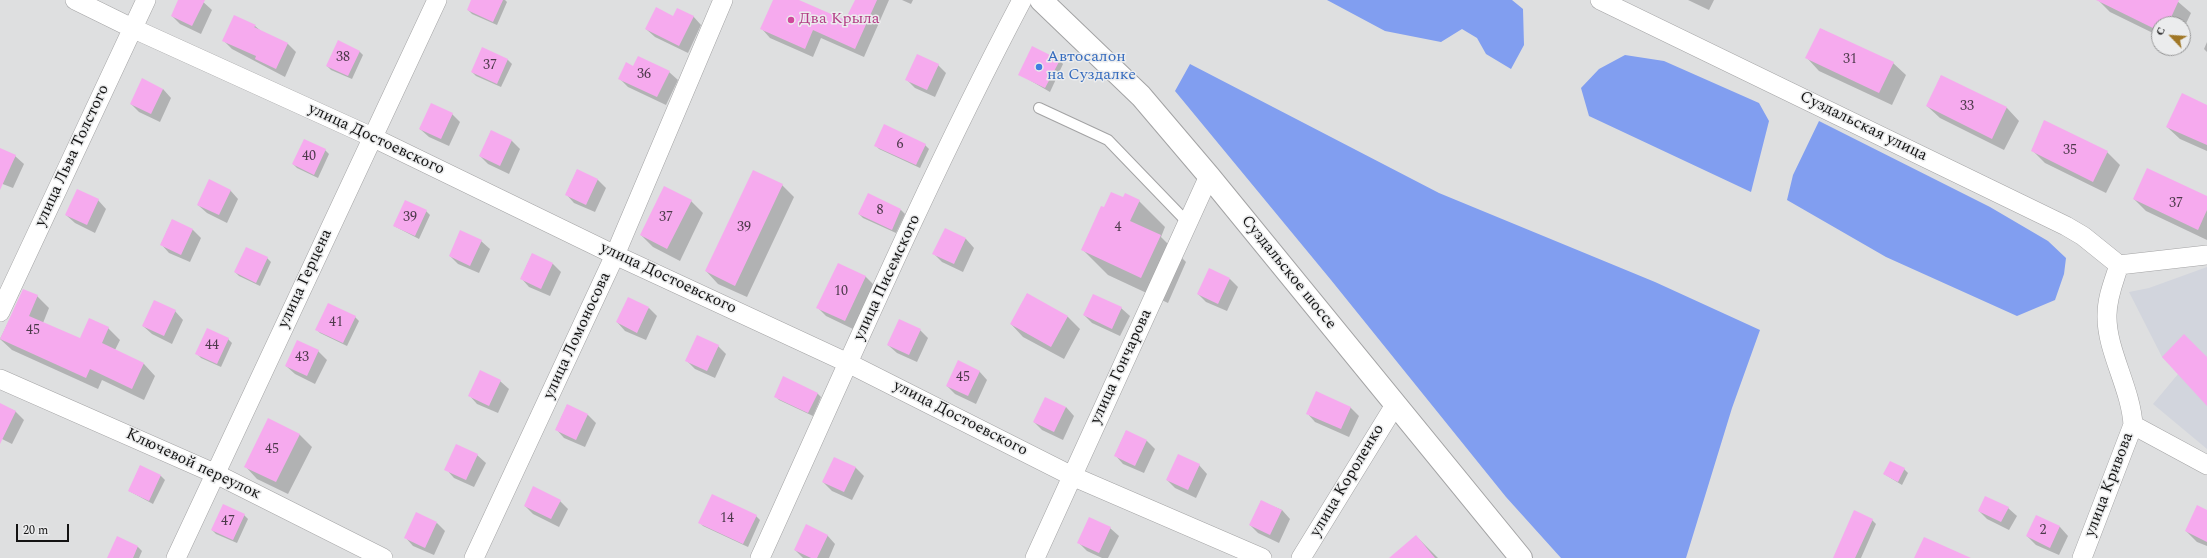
<!DOCTYPE html>
<html>
<head>
<meta charset="utf-8">
<style>
  body { margin:0 }
  #map { position:relative; width:2207px; height:558px; overflow:hidden; background:#dedfe0; font-family:Spectral,serif }
  canvas { display:block }
  .north { position:absolute; left:2151px; top:16px; width:40px; height:40px; box-sizing:border-box; background:#ebeced; border:1px solid #959596; border-radius:50%; rotate:295deg; font-size:11px; font-weight:700; line-height:16px; text-align:center; color:#131313 }
  .north::after { content:''; display:block; margin:auto; width:14px; height:18px; background:#a07726; clip-path:polygon(50% 0,100% 100%,50% 72%,0 100%) }
  .scale { position:absolute; left:16px; top:524px; width:53px; height:18px; box-sizing:border-box; border:2px solid #131313; border-top:0; padding-left:5px; font-size:12px; line-height:14px; white-space:nowrap; color:#131313; -webkit-text-stroke:3px #ebeced; paint-order:stroke }
</style>
</head>
<body>
<div id="map">
<canvas width="2207" height="558"></canvas>
<div class="north">С</div>
<div class="scale">20 m</div>
</div>
<script>
const g = document.querySelector('canvas').getContext('2d');
g.lineJoin = 'round';
function paint(path, color) {
  g.fillStyle = color;
  g.fill(path, 'evenodd');
}
function strokePath(path, color, width, dash) {
  g.strokeStyle = color;
  g.lineWidth = width;
  g.lineCap = dash ? 'butt' : 'round';
  g.setLineDash(dash || []);
  g.stroke(path);
}
function drawText(font, color, halo, rows, align = 'center') {
  g.font = font + ' Spectral,serif';
  g.lineWidth = 3;
  g.setLineDash([]);
  g.textBaseline = 'middle';
  g.strokeStyle = halo;
  g.fillStyle = color;
  for (const [text, x, y, turn = 0] of rows) {
    g.save();
    g.translate(x, y);
    g.rotate((+turn || 0) * Math.PI / 180);
    g.textAlign = isNaN(turn) ? turn : align;
    if (halo) g.strokeText(text, 0, 0);
    g.fillText(text, 0, 0);
    g.restore();
  }
}
paint(new Path2D(`
  M2207 267V449L2153 404 2178 374 2162 357 2129 292 2149 288Z`), '#d2d5dd');
paint(new Path2D(`
  M1327 0H1512L1523 9 1524 45 1511 69 1486 54 1477 38 1462 29 1441 42 1385 31Z
  M1625 55 1664 61 1759 103 1769 121 1751 192 1589 116 1581 88 1599 69Z
  M1190 64 1439 193 1655 282 1760 330 1732 408 1686 558H1561L1506 497 1331 280 1175 91Z
  M1819 121 1990 207 2048 241 2066 258 2064 274 2055 300 2017 316 1886 257 1787 200 1793 175Z`), '#819ef0');
paint(new Path2D(`
  M179 0H201L212 10 201 34 180 24 172 16Z
  M473 0H505L507 2 497 25 472 14 468 10Z
  M774 0H796L846 22 856 0H889L864 57 821 38 813 57 770 38 762 29Z
  M902 0H913L911 4Z
  M1688 0H1714L1709 10Z
  M2098 0H2176L2191 13 2183 30V24H2159V36L2110 12Z
  M693 16 701 25 688 53 655 37 646 29 674 18Z
  M255 26 261 31 288 44 296 52 285 77 232 49 223 40Z
  M1821 29 1893 63 1906 75 1892 105 1819 71 1807 58Z
  M2207 42V52L2204 49Z
  M483 49 508 60 512 64 501 87 476 76 472 72Z
  M359 51 363 55 352 79 331 70 327 66Z
  M1059 60 1063 64 1050 92 1019 74Z
  M938 65 946 73 935 97 915 88 906 79Z
  M634 67 669 72 678 80 666 105 628 87 619 78Z
  M1941 76 2007 108 2019 121 2004 150 1940 118 1927 106Z
  M163 89 171 98 160 122 139 112 131 104Z
  M2207 106V151L2180 139 2167 127Z
  M452 114 460 122 449 146 429 137 420 129Z
  M2045 122 2107 152 2120 165 2106 193 2045 163 2032 150Z
  M491 131 512 141 520 149 509 174 488 164 480 156Z
  M875 145H925L929 149 920 168 879 149Z
  M0 149 15 156 24 164 13 188 0 183Z
  M325 150 329 154 318 178 297 168 293 164Z
  M577 170 598 180 606 188 595 212 574 203 566 194Z
  M782 185 794 197 747 297 718 284 706 271Z
  M230 190 238 199 227 223 207 213 198 205Z
  M2207 197V240L2146 211 2134 199Z
  M1124 199 1139 201 1165 227 1161 237 1186 262 1168 303 1108 275 1082 249 1105 209Z
  M98 200 106 209 95 233 75 223 66 215Z
  M691 201 703 213 680 261 653 247 641 235Z
  M901 210 905 214 896 233 863 218 859 214Z
  M426 211 430 215 419 239 394 226Z
  M172 220 193 230 201 238 190 262 169 253 161 244Z
  M945 230 966 239 974 248 963 272 942 262 934 254Z
  M481 241 490 249 479 273 458 264 450 256Z
  M532 254 553 264 561 272 550 296 529 287 521 278Z
  M267 258 271 262 260 286 239 276 235 272Z
  M865 276 874 285 853 329 826 316 818 308Z
  M1230 279 1238 287 1227 311 1206 302 1198 294Z
  M24 290 37 296 49 308 43 323 80 340 108 328 120 340 115 350 144 364 155 376 144 400 102 380 98 389 12 350 0 339Z
  M1027 294 1068 317 1080 329 1064 359 1023 337 1011 324Z
  M649 308 657 316 646 340 625 331 617 322Z
  M1121 308 1130 316 1120 336 1092 323 1084 315Z
  M175 311 183 320 172 344 152 334 143 326Z
  M355 317 359 321 347 346 320 333 316 329Z
  M920 330 928 338 917 362 897 353 888 345Z
  M228 339 232 343 221 367 201 358 197 354Z
  M718 346 726 354 715 378 695 369 686 360Z
  M318 351 327 360 315 384 295 374 286 366Z
  M979 371 987 380 976 404 955 394 947 386Z
  M500 381 509 389 498 413 477 404 469 395Z
  M817 393 821 397 813 416 779 400 775 396Z
  M0 404 15 411 24 420 12 444 0 438Z
  M567 405 588 415 596 423 585 447 564 438 556 429Z
  M1066 407 1074 416 1063 440 1042 430 1034 422Z
  M1350 407 1359 416 1349 437 1315 422 1307 413Z
  M1126 431 1147 441 1155 449 1144 473 1123 464 1115 455Z
  M299 434 312 447 288 494 257 479 245 466Z
  M477 455 486 463 474 487 454 478 446 469Z
  M1199 465 1207 474 1196 498 1175 488 1167 480Z
  M140 466 161 476 165 480 153 504 129 491Z
  M855 467 864 476 852 500 832 491 823 482Z
  M1904 469 1908 473 1902 485 1884 474Z
  M560 501 568 509 559 527 533 514 525 506Z
  M1261 501 1282 510 1290 519 1279 543 1258 533 1250 525Z
  M2008 508 2017 516 2009 530 1987 519 1979 511Z
  M2207 511V546L2197 542 2186 531Z
  M244 515 248 519 237 543 216 534 212 530Z
  M756 516 760 520 748 547 703 526 699 522Z
  M2036 517 2060 527 2068 536 2059 555 2036 545 2027 536Z
  M1872 520 1876 524 1861 558H1838Z
  M437 523 445 531 434 555 413 546 405 537Z
  M1110 528 1119 536 1108 558H1102L1087 551 1078 542Z
  M827 535 835 544 829 558H803L795 550Z
  M1416 536 1438 558H1391Z
  M117 538 138 547 142 551 139 558H108Z`), '#0003');
paint(new Path2D(`
  M178 0H205L192 26 171 16Z
  M471 0H503L493 22 467 10Z
  M773 0H799L845 20 855 0H877L855 49 813 30 805 49 760 29Z
  M2096 0H2179L2168 24H2159V31Z
  M656 7 673 16 677 8 694 16 679 46 645 29Z
  M234 15 256 25 254 27 288 43 276 69 255 59 256 56 222 41Z
  M1820 28 1894 62 1879 93 1805 58Z
  M338 40 360 51 348 76 326 66Z
  M1032 46 1060 60 1045 88 1018 75Z
  M482 47 508 59 497 84 471 72Z
  M917 54 939 64 927 90 905 80Z
  M638 56 670 71 657 97 618 79 626 62 633 66Z
  M1941 75 2007 107 1992 139 1926 106Z
  M142 78 163 89 151 114 130 104Z
  M2182 93 2207 105V145L2166 127Z
  M431 103 453 113 441 139 419 129Z
  M2044 120 2108 151 2093 182 2031 151Z
  M884 124 926 144 916 165 874 146Z
  M491 130 512 140 500 166 479 156Z
  M304 139 326 149 314 175 292 164Z
  M0 148 16 155 0 190Z
  M2147 168 2207 196V210L2198 230 2133 199Z
  M577 169 598 179 586 205 565 195Z
  M753 170 783 184 735 286 705 271Z
  M209 179 231 190 219 215 197 205Z
  M664 186 692 200 667 249 640 235Z
  M77 189 99 199 87 225 65 215Z
  M1111 192 1123 197 1125 193 1140 200 1130 221 1161 235 1141 278 1081 250 1101 206 1104 207Z
  M868 193 901 209 892 230 858 214Z
  M405 200 427 210 415 236 393 226Z
  M172 219 193 229 181 255 160 245Z
  M945 228 966 238 954 264 932 254Z
  M460 230 482 240 470 266 449 256Z
  M246 247 268 257 256 283 234 272Z
  M532 253 553 263 541 289 520 279Z
  M838 263 866 276 845 321 816 308Z
  M1209 268 1230 278 1218 304 1197 294Z
  M23 289 38 295 29 316 80 338 89 318 109 327 102 343 144 363 132 389 90 369 86 378 0 339Z
  M1027 293 1068 316 1051 347 1010 324Z
  M1093 294 1122 307 1112 329 1083 315Z
  M628 297 649 307 637 333 616 322Z
  M154 300 176 310 164 336 142 326Z
  M328 303 356 316 343 343 315 330Z
  M899 319 921 329 909 355 887 345Z
  M207 328 229 338 217 364 195 354Z
  M2184 334 2207 357V406L2162 357Z
  M697 335 719 345 707 371 685 361Z
  M297 340 319 350 307 376 285 366Z
  M958 360 980 371 968 396 946 386Z
  M480 370 501 380 489 406 468 396Z
  M783 376 818 393 808 413 774 397Z
  M1316 391 1351 407 1341 429 1306 414Z
  M1045 397 1066 407 1054 432 1033 422Z
  M0 403 16 411 0 444Z
  M567 404 588 414 576 440 555 430Z
  M268 418 300 434 276 482 244 467Z
  M1126 430 1147 440 1135 466 1114 456Z
  M456 444 478 454 466 480 444 470Z
  M1178 454 1200 464 1188 490 1166 480Z
  M834 457 856 467 844 492 822 482Z
  M1890 461 1905 468 1898 482 1883 474Z
  M140 465 161 475 149 501 128 491Z
  M533 486 561 500 551 519 524 506Z
  M712 494 757 515 743 544 698 523Z
  M1985 496 2009 507 2001 522 1978 511Z
  M1261 500 1282 510 1270 535 1249 525Z
  M223 504 245 514 233 540 211 530Z
  M2197 505 2207 510V542L2185 531Z
  M1854 510 1873 519 1855 558H1833Z
  M416 512 437 522 425 548 404 538Z
  M2036 515 2060 526 2050 548 2026 536Z
  M1089 517 1111 527 1099 553 1077 543Z
  M806 524 828 535 817 558H811L794 550Z
  M1416 535 1435 558H1389Z
  M117 536 138 546 133 558H107Z
  M1924 537 1971 558H1914Z`), '#f6aaee');
const service = new Path2D(`
  M1039 108 1108 140 1188 223`);
const minor = new Path2D(`
  M75 0 132 28 372 137 615 255 848 363 1072 476 1262 558
  M1600 0 2066 226 2083 236 2119 265
  M2119 265 2207 255
  M0 312 146 0
  M0 379 216 474 383 558
  M2133 425 2207 465
  M176 558 437 0
  M474 558 615 255 723 0
  M760 558C845 371 926 182 1022 0
  M1035 558 1209 176
  M1301 558 1395 405
  M2082 558 2133 425C2131 388 2106 350 2107 315 2107 297 2114 281 2119 265`);
const secondary = new Path2D(`
  M1041 0 1141 96 1209 176 1521 558`);
strokePath(service, '#a3a3a4', 12);
strokePath(minor, '#a3a3a4', 20);
strokePath(secondary, '#a3a3a4', 24);
strokePath(service, '#fff', 10);
strokePath(minor, '#fff', 19);
strokePath(secondary, '#fff', 22);
for (const [x, y, r, color] of [
  [791,20,4,"#d1479c"],
  [1039,67,4,"#3f7fe0"]
]) {
  const dot = new Path2D();
  dot.arc(x, y, r, 0, 2 * Math.PI);
  g.fillStyle = color;
  g.fill(dot);
  strokePath(dot, '#ebeced', 1.5);
}
drawText('14px', '#4c394a', null, [
  ["38",343,58],
  ["31",1850,60],
  ["37",490,66],
  ["36",644,75],
  ["33",1967,107],
  ["6",900,145],
  ["35",2070,151],
  ["40",309,157],
  ["37",2176,204],
  ["8",880,211],
  ["39",410,218],
  ["37",666,218],
  ["39",744,228],
  ["4",1118,228],
  ["10",841,292],
  ["41",336,323],
  ["45",33,331],
  ["44",212,346],
  ["43",302,358],
  ["45",963,378],
  ["45",272,450],
  ["14",727,519],
  ["47",228,522],
  ["2",2043,531]
]);
drawText('16px', '#b23c85', '#ebeced', [
  ["Два Крыла",799,20]
], 'left');
drawText('16px', '#366cbe', '#ebeced', [
  ["Автосалон",1047,58],
  ["на Суздалке",1047,76]
], 'left');
drawText('16px', '#131313', '#ebeced', [
  ["Суздальская улица",1863,127,26],
  ["улица Достоевского",376,140,25],
  ["улица Льва Толстого",73,156,-65],
  ["Суздальское шоссе",1288,273,51],
  ["улица Писемского",888,278,-65],
  ["улица Герцена",306,279,-65],
  ["улица Достоевского",668,279,25],
  ["улица Ломоносова",578,336,-65],
  ["улица Гончарова",1122,367,-65],
  ["улица Достоевского",960,419,27],
  ["Ключевой переулок",193,465,25],
  ["улица Короленко",1348,481,-59],
  ["улица Кривова",2110,485,-69]
]);
</script>
</body>
</html>
